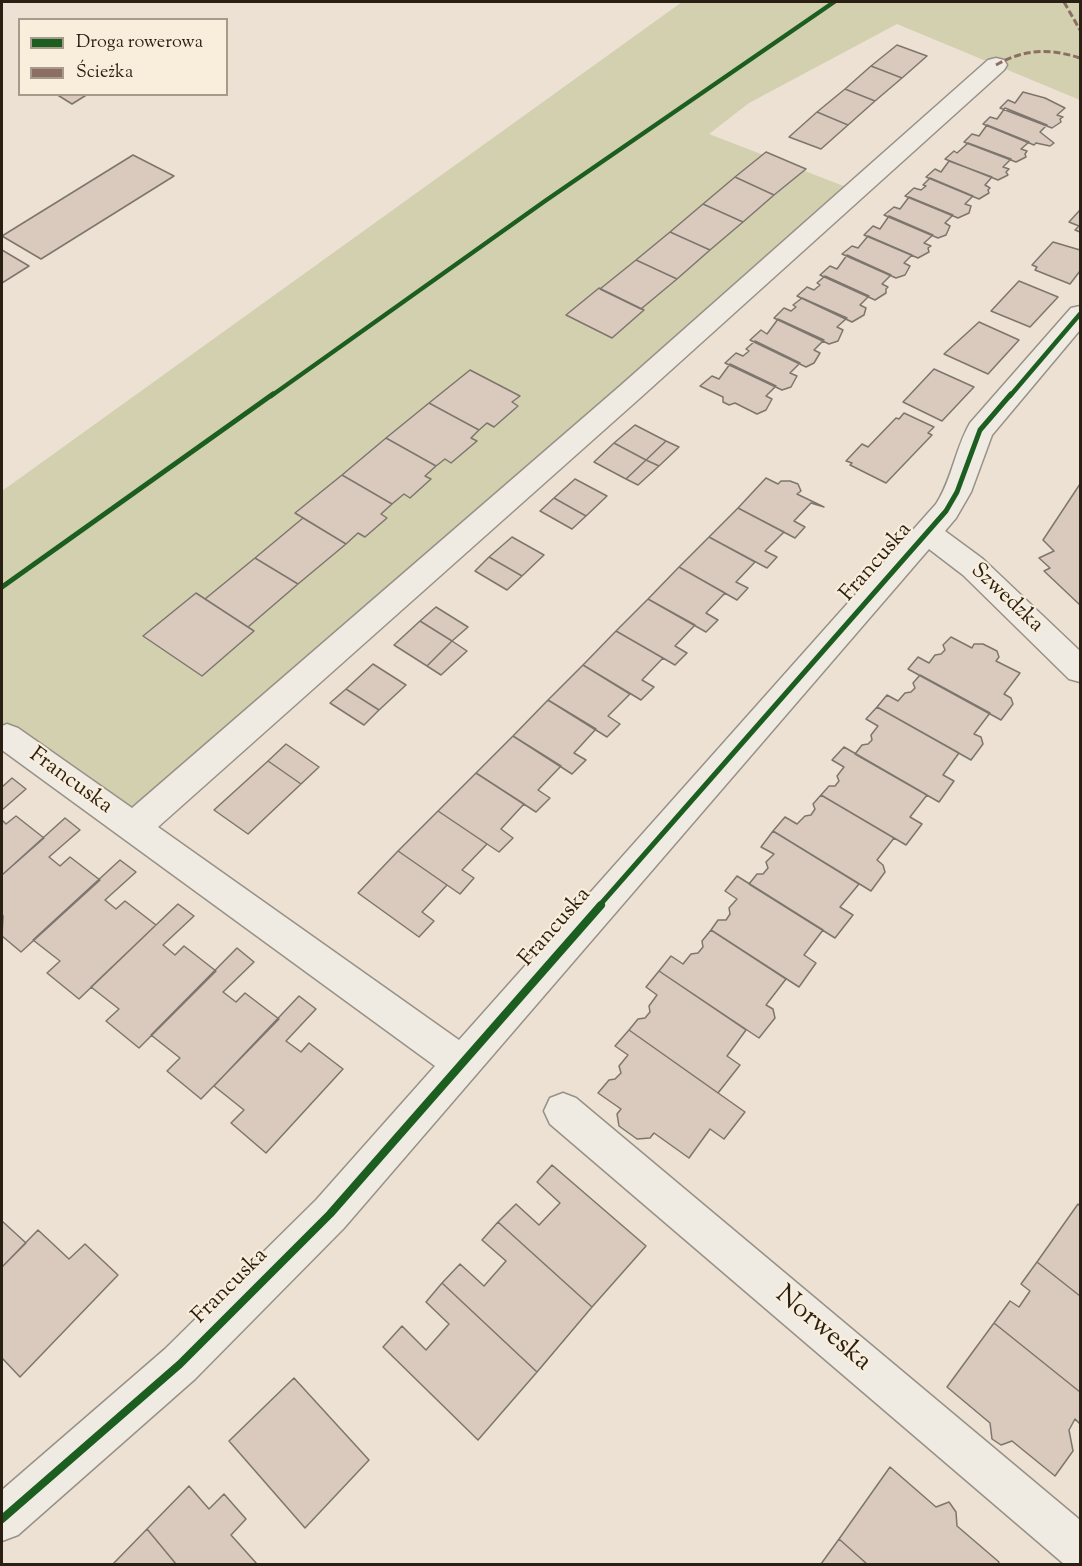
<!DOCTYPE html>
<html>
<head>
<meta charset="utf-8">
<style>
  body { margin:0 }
  #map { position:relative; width:1082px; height:1566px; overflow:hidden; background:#ece1d2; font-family:"Sorts Mill Goudy",serif }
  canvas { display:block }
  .frame { position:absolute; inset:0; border:3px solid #291f13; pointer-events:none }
  .legend { position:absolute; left:18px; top:18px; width:210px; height:78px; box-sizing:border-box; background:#f9eddb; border:2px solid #a69b8b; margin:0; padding:8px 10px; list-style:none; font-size:18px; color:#291f13 }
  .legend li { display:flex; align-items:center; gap:12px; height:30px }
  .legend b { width:30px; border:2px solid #a69b8b }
</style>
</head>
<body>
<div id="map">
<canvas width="1082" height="1566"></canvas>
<div class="frame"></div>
<ul class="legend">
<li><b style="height:8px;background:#1b5e20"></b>Droga rowerowa</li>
<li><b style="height:8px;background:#8d6e63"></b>Ścieżka</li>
</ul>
</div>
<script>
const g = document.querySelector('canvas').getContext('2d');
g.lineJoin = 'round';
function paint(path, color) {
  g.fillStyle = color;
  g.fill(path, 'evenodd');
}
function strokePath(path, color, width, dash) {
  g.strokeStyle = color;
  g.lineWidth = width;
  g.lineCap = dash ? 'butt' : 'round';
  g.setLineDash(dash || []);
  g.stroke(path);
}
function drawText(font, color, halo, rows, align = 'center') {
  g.font = font + ' "Sorts Mill Goudy",serif';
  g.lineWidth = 4.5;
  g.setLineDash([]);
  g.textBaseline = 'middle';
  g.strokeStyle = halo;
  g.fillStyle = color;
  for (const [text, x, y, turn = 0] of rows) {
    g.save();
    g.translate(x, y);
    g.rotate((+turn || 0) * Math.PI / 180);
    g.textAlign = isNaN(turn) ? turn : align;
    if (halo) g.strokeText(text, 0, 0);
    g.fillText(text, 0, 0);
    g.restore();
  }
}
paint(new Path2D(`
  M682 2H1080V100L897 24 749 103 709 134 854 190 133 828 7 737 2 740V491Z`), '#d3d0b0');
const building = new Path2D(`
  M897 45 927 56 902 78 871 66Z
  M871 66 902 78 875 101 845 89Z
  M845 89 875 101 848 125 817 112Z
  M1023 92 1045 98 1065 108 1057 115 1063 117 1060 119 1061 122 1052 128 1000 108 1008 100 1015 103Z
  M56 94H88L72 104Z
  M1005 108 1047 125 1040 132 1054 143 1050 146 1036 143 1034 145 983 124 990 117 997 119Z
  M817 112 848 125 821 149 789 137Z
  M987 125 1029 142 1021 149 1027 151 1025 154 1026 157 1016 162 964 142 972 134 979 136Z
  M968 143 1011 159 1003 167 1009 169 1006 172 1008 175 998 180 945 159 954 151 957 153Z
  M766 152 806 169 774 195 735 177Z
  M133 155 174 176 41 259 2 236Z
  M949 161 992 177 985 185 990 188 988 190 989 193 979 199 926 177 935 169 941 172Z
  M735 177 774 195 743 222 703 204Z
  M930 178 973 196 965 204 971 206 969 213 958 218 905 196 914 188 921 190 926 186 923 185Z
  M909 197 953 215 945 223 950 226 946 235 938 238 884 215 894 207 900 209Z
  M703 204 743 222 710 250 670 232Z
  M1080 210V232L1075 230 1079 226 1069 222Z
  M889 216 933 235 924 243 931 246 928 248 929 252 918 258 864 235 873 226 880 229Z
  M670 232 710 250 677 279 636 260Z
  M868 236 912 255 904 263 910 266 905 275 896 278 842 254 852 246 858 248Z
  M1053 242 1080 250V271L1070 284 1035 270 1037 267 1032 265Z
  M2 250 29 266 2 283Z
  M847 255 891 275 882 284 888 287 886 289V293L875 300 820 275 830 266 837 269Z
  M636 260 677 279 641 309 600 289Z
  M825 276 869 296 860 305 866 308 864 315 852 322 797 296 807 287 814 290 820 285 817 283Z
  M1019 281 1058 297 1030 327 991 311Z
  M599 288 644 310 612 338 566 315Z
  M802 298 847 318 837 327 843 330 838 341 829 344 774 318 784 308 791 311 796 307 793 305Z
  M778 319 824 340 814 350 820 353 814 363 806 367 750 340 761 330 767 334Z
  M979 322 1019 340 988 374 944 354Z
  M755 341 800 363 790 373 797 376 791 387 782 390 725 363 736 353 743 356 749 351 746 349Z
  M730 364 776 386 766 396 772 399 766 410 757 414 735 403 729 405 723 402V397L700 386 712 376 719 379Z
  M934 369 974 387 942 421 903 402Z
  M470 370 520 396 512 402 518 406 494 427 487 423 479 430 429 403Z
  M429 403 479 430 471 438 477 441 451 463 445 459 436 466 386 438Z
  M904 413 934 427 928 433 932 435 886 483 850 465 852 463 846 461 862 444 868 447 896 418 899 419Z
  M635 425 666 441 646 460 614 443Z
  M386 438 436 466 425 476 431 479 410 498 404 494 392 504 342 475Z
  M666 441 679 447 659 466 646 460Z
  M614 443 646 460 626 479 594 462Z
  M646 460 659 466 638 485 626 479Z
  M342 475 392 504 381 514 387 518 365 537 358 533 346 544 295 513Z
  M766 478 778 484 781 481H790L798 484 801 491 797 494 824 507 811 503 794 521 805 527 795 538 738 508Z
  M575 479 607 496 586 516 554 498Z
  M1080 484V605L1044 571 1050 568 1039 558 1054 551 1043 540Z
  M554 498 586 516 572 529 540 511Z
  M738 508 784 532 765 551 777 557 767 568 709 537Z
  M303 518 346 544 298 584 255 558Z
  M512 537 544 555 522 576 489 557Z
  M709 537 755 562 736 582 748 588 737 600 679 567Z
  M489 557 522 576 507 590 475 571Z
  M255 558 298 584 248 627 205 599Z
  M679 567 725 593 706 613 718 620 706 632 648 599Z
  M196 593 254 631 202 676 143 636Z
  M648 599 695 625 675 646 687 653 675 665 616 631Z
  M436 607 468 627 452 641 420 621Z
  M420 621 452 641 427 666 394 645Z
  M616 631 663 658 642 680 654 687 641 700 583 665Z
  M951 637 972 648 974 644H983L997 651 999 657 996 661 1020 673 1004 694 1011 698 1013 704 1001 720 908 669 918 657 929 663 935 655 941 654 945 650 943 645Z
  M452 641 467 651 441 675 427 666Z
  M373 664 406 685 379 710 346 689Z
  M583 665 630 694 608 716 620 724 607 737 548 700Z
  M920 675 990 713 974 734 981 737 983 744 971 760 877 707 887 695 898 701 905 693 911 692 915 688 913 683Z
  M346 689 379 710 364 725 330 703Z
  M548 700 596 729 574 753 586 760 572 774 513 736Z
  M877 707 959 753 943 775 954 781 939 802 855 754 862 745 868 744 872 740 871 735 878 726 866 719Z
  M513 736 561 766 538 790 550 798 536 812 476 773Z
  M286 744 319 767 301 784 268 761Z
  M844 747 927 795 910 817 922 824 906 845 821 795 829 786H835L839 781 837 776 844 767 832 760Z
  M268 761 301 784 248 834 214 810Z
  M476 773 524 804 501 829 513 838 499 852 438 811Z
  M12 778 26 789 2 810V787Z
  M821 795 894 838 877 860 883 865 885 872 871 891 773 831 785 817 797 824 805 816 811 815 815 809 813 804Z
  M438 811 487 844 462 870 474 878 460 894 398 851Z
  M16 816 44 838 2 875V820L6 824Z
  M65 818 80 830 49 857 60 866 70 857 100 880 21 952 2 936 3 916 2 914V875Z
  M773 831 859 884 840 907 853 915 835 938 749 884 757 874H763L768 868 766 862 774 854 761 847Z
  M398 851 447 885 422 912 434 921 419 937 358 893Z
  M120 860 136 872 105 900 116 909 125 901 156 925 79 999 47 973 60 961 33 940Z
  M737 876 823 930 804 955 816 963 799 987 711 930 718 920H726L730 914 729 908 737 899 725 891Z
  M178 904 194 916 163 945 175 955 184 946 216 971 139 1048 106 1021 119 1009 91 987Z
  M711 930 786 979 766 1005 773 1009 775 1018 759 1038 659 971 671 956 683 964 691 954 698 953 703 947 702 941Z
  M237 948 254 962 223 992 236 1002 245 993 279 1019 201 1099 167 1071 180 1058 151 1035Z
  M659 971 746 1030 727 1056 740 1065 718 1093 629 1030 638 1019 645 1018 650 1012 649 1006 657 995 646 987Z
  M299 996 316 1009 286 1041 301 1052 309 1043 343 1069 266 1153 231 1123 244 1110 214 1086Z
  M629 1030 745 1112 724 1139 710 1129 689 1158 654 1133 650 1138 637 1139 619 1126 617 1114 621 1109 598 1093 609 1080 615 1079 621 1073 619 1066 628 1055 615 1046Z
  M552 1165 646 1246 592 1307 498 1222 516 1204 539 1225 560 1203 537 1182Z
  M1078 1204 1080 1206V1296L1037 1262Z
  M2 1221 26 1243 2 1267Z
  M498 1222 592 1307 537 1372 442 1283 460 1264 484 1286 506 1261 482 1240Z
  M38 1230 69 1259 85 1244 118 1275 20 1377 2 1358V1267Z
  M1037 1262 1080 1296V1392L994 1323 1010 1301 1019 1307 1030 1291 1021 1284Z
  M442 1283 537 1372 478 1440 383 1347 402 1326 426 1350 449 1324 426 1302Z
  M994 1323 1080 1392V1424L1075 1419 1069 1430 1073 1451 1055 1476 1012 1441 1001 1445 992 1439 990 1423 947 1387Z
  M294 1378 369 1460 305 1528 229 1441Z
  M890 1467 936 1507 949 1502 956 1512 957 1526 999 1562 998 1564H867L839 1539Z
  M189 1486 209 1509 224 1494 246 1519 231 1535 257 1564H176L147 1529Z
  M147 1529 176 1564H113Z
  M839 1539 867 1564H821Z`);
paint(building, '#dac9bd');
strokePath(building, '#7d766d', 1.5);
const minor = new Path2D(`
  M996 58 1004 60 1007 65 1004 70 640 398 158 827 459 1040 936 504C952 480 955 449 970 423L1071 308 1080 306V330L992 435 971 492 956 518 945 531 983 559 1080 651V682L1069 679 963 575 929 549 344 1228 195 1379 18 1535 2 1541V1490L165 1349 316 1200 435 1066 2 750V726L7 724 18 728 132 808 620 386 988 60Z
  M563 1093 576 1098 1080 1520V1564H1064L550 1124 544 1111 550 1098Z`);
strokePath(minor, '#989187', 3);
paint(minor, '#efeae2');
strokePath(new Path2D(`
  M1064 2 1080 30
  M996 65C1024 49 1049 48 1080 58`), '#8d6e63', 3, [7, 3]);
strokePath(new Path2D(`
  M271 396 545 201 834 2
  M1010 396 1080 314`), '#1b5e20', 4.5);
strokePath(new Path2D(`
  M2 587 273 394
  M599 906 946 511 957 492 980 430 1011 394`), '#1b5e20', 5);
strokePath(new Path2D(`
  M2 1519 180 1364 330 1214 601 905`), '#1b5e20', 8);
drawText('22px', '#291f13', '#f9eddb', [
  ["Francuska",877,563,-49],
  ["Szwedzka",1006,599,43],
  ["Francuska",70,782,36],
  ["Francuska",556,928,-49],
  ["Francuska",231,1287,-45]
]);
drawText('27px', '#291f13', '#f9eddb', [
  ["Norweska",822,1330,40]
]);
</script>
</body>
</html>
